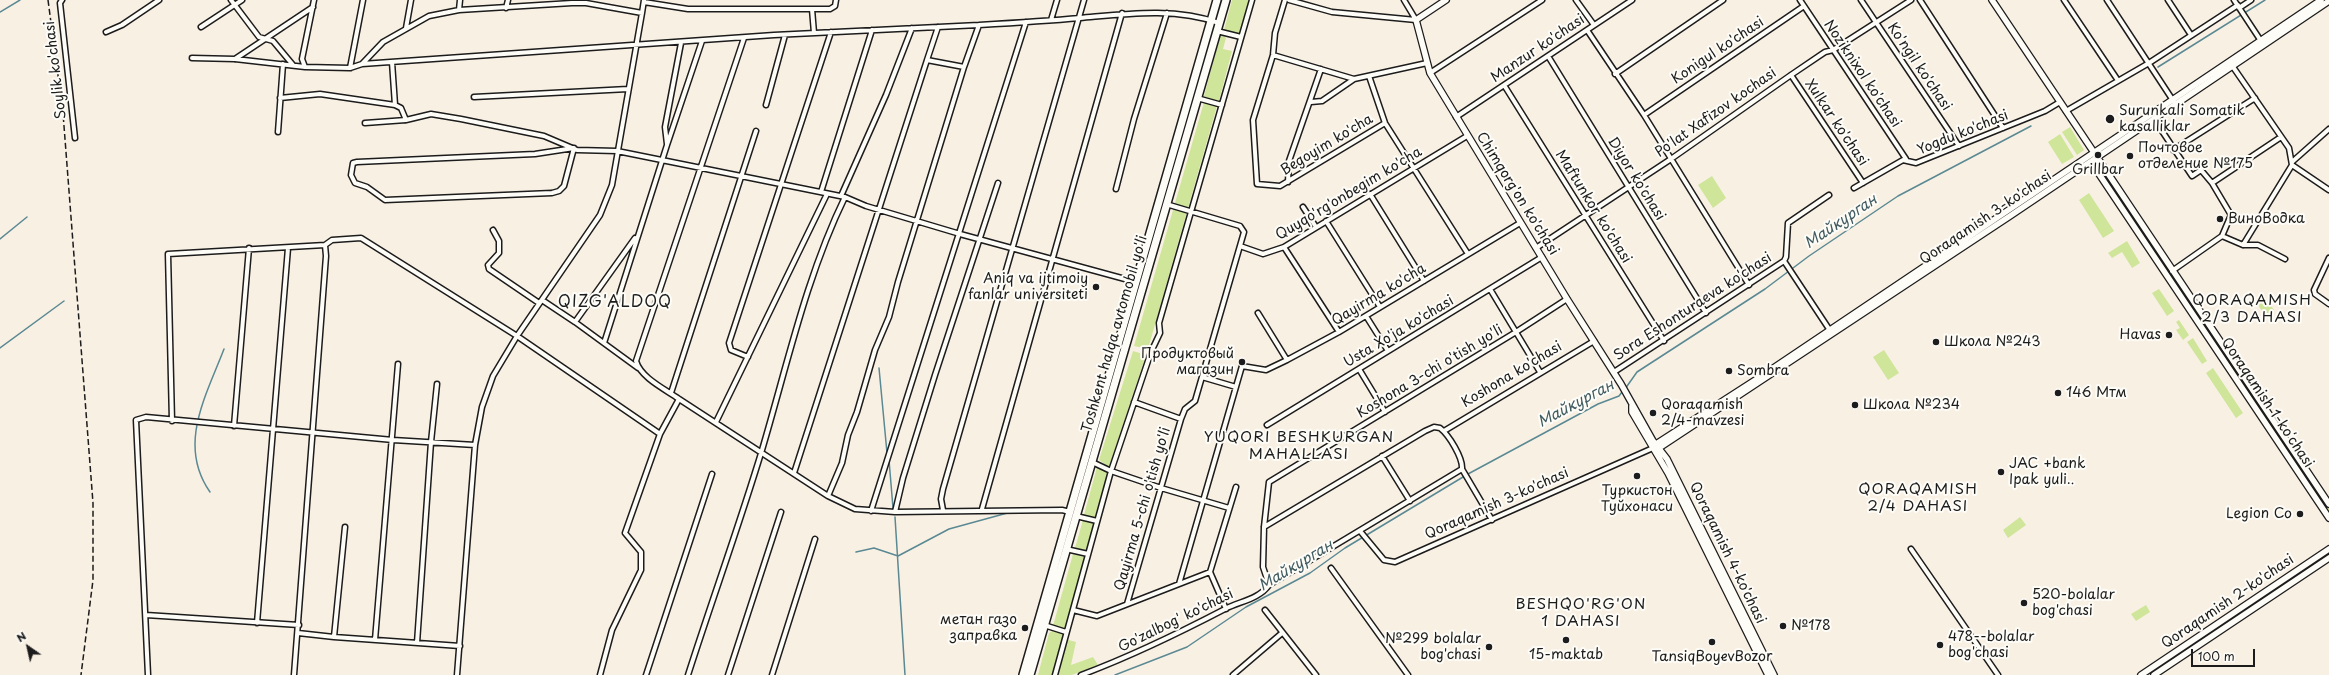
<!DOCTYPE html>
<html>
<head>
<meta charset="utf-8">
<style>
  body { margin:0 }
  #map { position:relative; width:2329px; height:675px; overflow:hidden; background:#f9f0e4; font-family:"Playpen Sans",sans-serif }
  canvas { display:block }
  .north { position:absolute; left:8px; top:627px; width:40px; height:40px; -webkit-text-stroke:3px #fdfcf7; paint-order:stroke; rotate:326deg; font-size:11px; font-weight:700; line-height:16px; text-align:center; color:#1c1c1c }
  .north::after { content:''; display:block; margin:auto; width:14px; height:18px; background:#1c1c1c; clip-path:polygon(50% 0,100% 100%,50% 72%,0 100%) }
  .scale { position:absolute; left:2191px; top:649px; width:64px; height:18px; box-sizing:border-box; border:2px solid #1c1c1c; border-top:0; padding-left:5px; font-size:12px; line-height:14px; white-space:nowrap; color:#1c1c1c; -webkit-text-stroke:3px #fdfcf7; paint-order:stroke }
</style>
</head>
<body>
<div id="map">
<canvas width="2329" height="675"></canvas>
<div class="north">N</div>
<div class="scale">100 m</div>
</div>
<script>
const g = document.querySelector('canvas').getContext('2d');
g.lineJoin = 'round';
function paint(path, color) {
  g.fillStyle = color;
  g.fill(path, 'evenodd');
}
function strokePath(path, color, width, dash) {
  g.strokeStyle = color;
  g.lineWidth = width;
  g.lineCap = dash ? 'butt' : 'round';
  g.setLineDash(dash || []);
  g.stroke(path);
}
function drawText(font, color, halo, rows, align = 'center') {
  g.font = font + ' "Playpen Sans",sans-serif';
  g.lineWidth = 4;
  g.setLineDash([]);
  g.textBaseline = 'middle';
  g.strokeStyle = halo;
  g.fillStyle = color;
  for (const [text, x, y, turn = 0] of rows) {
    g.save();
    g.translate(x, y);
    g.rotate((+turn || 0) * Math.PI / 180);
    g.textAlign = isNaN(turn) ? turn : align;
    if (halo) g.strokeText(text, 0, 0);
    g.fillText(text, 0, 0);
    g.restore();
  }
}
paint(new Path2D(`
  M1232 0H1249L1239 34 1224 30Z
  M1210 32 1213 33 1088 466 1086 465Z
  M1221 33 1226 38 1223 49 1232 51 1219 101 1206 98 1204 96Z
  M1204 102 1217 106 1148 349 1134 346Z
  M2070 127 2084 150 2077 155 2062 132Z
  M2060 134 2074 157 2062 164 2048 142Z
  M2099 166 2256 400 2254 401 2097 167Z
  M1712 176 1726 198 1713 208 1698 185Z
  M2089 193 2114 231 2103 238 2079 200Z
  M2127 241 2140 263 2132 268 2122 252 2112 258 2108 253Z
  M2159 289 2174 311 2167 316 2152 293Z
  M2264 295 2274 310 2265 315 2255 301Z
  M2179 320 2189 335 2183 340 2176 330 2180 328 2176 322Z
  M2193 338 2207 361 2202 364 2187 342Z
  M1884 350 1899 373 1888 380 1873 357Z
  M1133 351 1146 355 1109 467 1099 460Z
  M2213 368 2243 413 2236 418 2206 373Z
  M2275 430 2329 509V512L2276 431Z
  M1097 467 1108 473 1095 517 1084 515Z
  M2020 517 2026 525 2008 538 2003 530Z
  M1083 520 1094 523 1087 552 1075 548Z
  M1073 554 1085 557 1065 630 1053 626Z
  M2146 605 2150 612 2136 621 2131 614Z
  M1052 631 1063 634 1053 675H1038L1049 633Z
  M1065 639 1076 642 1071 665 1093 657 1098 665 1072 675H1058Z`), '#cfe59a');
strokePath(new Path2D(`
  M0 12 20 0
  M2158 67 2265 0
  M0 239 27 217
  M0 348 64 301
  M879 368 887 453
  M1625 389 1637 372 1765 289 1809 256 1898 196 2031 126
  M889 460 893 508
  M210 492C177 445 206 396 224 349
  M895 517 905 675
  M856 552 874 548 898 556 949 529 1011 512
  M1115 675 1187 647 1246 607 1310 573 1345 548 1468 474 1598 404 1619 396 1622 392`), '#5a8993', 1.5);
const street = new Path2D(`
  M62 0 60 3 75 138
  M231 0 259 37 273 41 293 65
  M1285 0 1275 33 1273 55 1253 120 1257 184 1280 186 1385 123
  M1289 0 1332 12 1416 20
  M1404 0 1416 20
  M1576 0 1594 25
  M1800 0 1906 159
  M1861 0 1959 146
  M1920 0 2003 128
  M2064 0 2117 79
  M2107 0 2174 102
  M2168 0 2191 35
  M2234 0 2261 41
  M644 2 688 9H830L835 6 836 0
  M506 8 508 0
  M2239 8 2251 0
  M812 9 814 33
  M459 10 460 0
  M1051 20 1057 0
  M201 27 242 0
  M406 28 411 0
  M1587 30 1644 115 1749 285
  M1217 31 1241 37
  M106 32 122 25 159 0
  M1273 55 1354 79
  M1548 56 1706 313
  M192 58 235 59 305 67 350 68 362 64 383 42 429 16 459 10 572 3H586L642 13 644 0
  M235 59 313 7
  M927 60 938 27
  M392 62 395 105
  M362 64 774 35 979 25
  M2231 64 2289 148 2292 165 2243 245
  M305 67 302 59 314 0
  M964 67 898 282 889 317 875 350 857 412 848 435 842 463 828 496 855 509 895 512 1062 510 1070 512
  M350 68 363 0
  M1430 73 1542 0
  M1615 74 1723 0
  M1791 75 1863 183
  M1369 76 1385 123 1468 254
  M1504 85 1664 341
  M474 97 628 89
  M280 98 320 94 395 105 401 108 406 120
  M1197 98 1222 105
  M1311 102 1322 101 1354 79 1427 63
  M766 105 785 35
  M2066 111 2149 63 2238 5
  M1644 115 1804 6
  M1456 117 1632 0
  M2154 119 2192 176 2201 170 2212 183 2281 137
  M365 123 406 120 431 114 461 119 544 136 577 150 617 151 845 197 866 206 960 234 1136 282
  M278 132 283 64
  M667 144 665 127 681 43
  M574 148 564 186 559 191 552 193 385 200 367 187 355 183 351 175 353 163 357 162 535 154Z
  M2173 150 2255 98
  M2292 162 2329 129
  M2292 165 2329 190
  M1288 182 1289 161 1321 69
  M2212 183 2231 215 2222 236
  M1854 188 1903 160 1916 163 2045 111 2060 102
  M1116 189 1134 119 1167 13
  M821 192 872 30
  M1370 194 1424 281
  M841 196 886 95 912 28
  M1303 207 1316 227
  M1326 221 1380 307
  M493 230 499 241V253L488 265 489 269 539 303
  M2222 236 2243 245H2258L2285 259
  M1240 246 1263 254 1284 247 1467 136
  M1284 247 1339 332
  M1536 248 1671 159 1791 75 1825 52 1833 50 1911 0
  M2329 258 2314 290 2315 294 2329 304
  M1784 261 1831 332
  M1784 261 1786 257 1788 223 1829 195
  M2172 271 2222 236
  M1490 289 1540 372
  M542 300 575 322 635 238
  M1258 313 1287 360
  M1366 316 1388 351
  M575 322 638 368
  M604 343 667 145 702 41
  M748 357 731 350 729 343 831 32
  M1359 369 1385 412
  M1614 372 1784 261
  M1202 377 1236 387
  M671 393 756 131
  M679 399 828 496
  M1134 402 1181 419
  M172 421 168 254 325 245
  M716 422 827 194
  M1267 425 1542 257
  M234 426 249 248
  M1444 431 1594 341
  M1382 456 1410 501
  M1092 462 1111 471 1161 488 1229 508
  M794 473 927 60 964 67 979 25C1013 23 1046 21 1080 18 1126 14 1174 7 1219 23
  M982 509 1122 13
  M943 510 941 499 943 489 1084 0
  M871 511 1026 22
  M895 512 903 478 935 375 998 183
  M1076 516 1097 521
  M1264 527 1425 431 1434 427 1440 428C1449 435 1463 458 1462 469L1492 520
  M1360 531 1384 560 1395 562 1653 448
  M1066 549 1088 554
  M1911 549 1998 675
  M1331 568 1408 675
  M1179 584 1242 366 1266 370 1287 360 1339 332 1520 223
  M1269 585 1263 567 1264 527 1269 482 1516 332 1567 299
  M1127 604 1181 419 1185 409 1195 401 1244 232 1240 226 1166 204
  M1226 609 1210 572 1236 487
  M1073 610 1097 616 1210 572
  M1265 610 1316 675
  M146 615 299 625
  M257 623 288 248
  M1044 625 1066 632
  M298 633 334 637 460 646
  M334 637 345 527
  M375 640 398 364
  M417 643 431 442 437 384
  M148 675 136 420 146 417 393 440 475 445
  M294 675 326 256 325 245 332 240 361 238 517 336 660 434
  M457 675 475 445 482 407 493 376 517 336 600 215 612 185 642 13
  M600 675 612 630 641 570V552L625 533 660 434 679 399C665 389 641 378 636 361L744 38
  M646 675 712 474
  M688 675C712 600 739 526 762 450 787 366 806 277 845 197
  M728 675 781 512
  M772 675 815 539
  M1055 675 1111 471 1151 352 1160 333 1159 323 1252 0
  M1081 675C1132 656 1177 634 1225 609 1241 601 1259 599 1269 585L1462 469
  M1233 675 1282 633`);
const secondary = new Path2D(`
  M1446 0 1416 20 1430 73 1567 299 1621 384 1653 441 1667 459 1774 675
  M1992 0 2329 504
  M2091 162 2329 518
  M1632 406V412L1668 473 1768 675
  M1653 448H1659L2010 216 2329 1
  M1653 448 1656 444 1760 377 2321 0
  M2141 675 2329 549
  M2154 675 2329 558`);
const highway = new Path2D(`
  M1023 675 1217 0
  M1030 675 1226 0`);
strokePath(street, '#1c1c1c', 7);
strokePath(secondary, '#1c1c1c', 8);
strokePath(highway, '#1c1c1c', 10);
strokePath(street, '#fdfcf7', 4);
strokePath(secondary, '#fdfcf7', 5.5);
strokePath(highway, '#fdfcf7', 7);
strokePath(new Path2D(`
  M48 0 63 113 93 503V580L81 675`), '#1c1c1c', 1.5, [6, 3]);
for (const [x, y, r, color] of [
  [2110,119,5,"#1c1c1c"],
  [2098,155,4,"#1c1c1c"],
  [2130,156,4,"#1c1c1c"],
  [2220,219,4,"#1c1c1c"],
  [1096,287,4,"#1c1c1c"],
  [2169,335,4,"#1c1c1c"],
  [1936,342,4,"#1c1c1c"],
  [1242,362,4,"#1c1c1c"],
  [1729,371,4,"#1c1c1c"],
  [2058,393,4,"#1c1c1c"],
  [1855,405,4,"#1c1c1c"],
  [1653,413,4,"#1c1c1c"],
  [2001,472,4,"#1c1c1c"],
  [1637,476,4,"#1c1c1c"],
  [2300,514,4,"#1c1c1c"],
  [2024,603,4,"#1c1c1c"],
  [1783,626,4,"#1c1c1c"],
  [1025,628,4,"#1c1c1c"],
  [1566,640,4,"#1c1c1c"],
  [1712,642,4,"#1c1c1c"],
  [1940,645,4,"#1c1c1c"],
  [1489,647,4,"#1c1c1c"]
]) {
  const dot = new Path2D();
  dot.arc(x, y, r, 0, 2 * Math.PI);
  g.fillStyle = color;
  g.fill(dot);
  strokePath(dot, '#fdfcf7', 1.5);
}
drawText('14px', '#1c1c1c', '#fdfcf7', [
  ["Manzur ko'chasi",1538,49,-34],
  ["Konigul ko'chasi",1718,51,-34],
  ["Ko'ngil ko'chasi",1919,67,56],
  ["Soylik ko'chasi",56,70,-97],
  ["Noziknixol ko'chasi",1862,74,56],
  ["Po'lat Xafizov kochasi",1716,113,-35],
  ["Xulkar ko'chasi",1836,123,56],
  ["Yogdu ko'chasi",1963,133,-22],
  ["Begoyim ko'cha",1327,145,-31],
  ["Diyor ko'chasi",1636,179,58],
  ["Quyqo'rg'onbegim ko'cha",1349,194,-31],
  ["Chimqorg'on ko'chasi",1517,194,58],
  ["Maftunkor ko'chasi",1593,207,58],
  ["Qoraqamish 3-ko'chasi",1986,218,-34],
  ["Qayirma ko'cha",1379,295,-31],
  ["Sora Eshonturaeva ko'chasi",1693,307,-33],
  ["Usta Xo'ja ko'chasi",1399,332,-31],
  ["Toshkent halqa avtomobil yo'li",1115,334,-74],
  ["Koshona 3-chi o'tish yo'li",1430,372,-31],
  ["Koshona ko'chasi",1512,375,-31],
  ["Qoraqamish 1-koʻchasi",2267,403,56],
  ["Qoraqamish 3-ko'chasi",1497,504,-24],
  ["Qayirma 5-chi o'tish yo'li",1143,509,-74],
  ["Qoraqamish 4-ko'chasi",1727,553,64],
  ["Qoraqamish 2-ko'chasi",2228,602,-34],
  ["Go'zalbog' ko'chasi",1176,621,-26]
]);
drawText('14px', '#1c1c1c', '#fdfcf7', [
  ["Surunkali Somatik",2119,111],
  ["kasalliklar",2119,127],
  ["Почтовое",2138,148],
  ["отделение №175",2138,164],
  ["Grillbar",2098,170,"center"],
  ["ВиноВодка",2228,219],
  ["Aniq va ijtimoiy",1088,279,"right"],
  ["fanlar universiteti",1088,295,"right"],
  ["Havas",2161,335,"right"],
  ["Школа №243",1944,342],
  ["Продуктовый",1234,354,"right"],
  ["магазин",1234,370,"right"],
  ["Sombra",1737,371],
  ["146 Мтм",2066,393],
  ["Qoraqamish",1661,405],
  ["2/4-mavzesi",1661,421],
  ["Школа №234",1863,405],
  ["JAC +bank",2009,464],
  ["Ipak yuli..",2009,480],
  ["Туркистон",1637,491,"center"],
  ["Туйхонаси",1637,507,"center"],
  ["Legion Co",2292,514,"right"],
  ["520-bolalar",2032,595],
  ["bog'chasi",2032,611],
  ["метан газо",1017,620,"right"],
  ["заправка",1017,636,"right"],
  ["№178",1791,626],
  ["478--bolalar",1948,637],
  ["bog'chasi",1948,653],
  ["№299 bolalar",1481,639,"right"],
  ["bog'chasi",1481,655,"right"],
  ["15-maktab",1566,655,"center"],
  ["TansiqBoyevBozor",1712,657,"center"]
], 'left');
drawText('italic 15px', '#405b61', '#fdfcf7', [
  ["Майкурган",1841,222,-34],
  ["Майкурган",1576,404,-28],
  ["Майкурган",1296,566,-31]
]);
g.letterSpacing = '1px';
drawText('15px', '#1c1c1c', '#fdfcf7', [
  ["QORAQAMISH",2252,301],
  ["2/3 DAHASI",2252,318],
  ["YUQORI BESHKURGAN",1299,438],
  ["MAHALLASI",1299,455],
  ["QORAQAMISH",1918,490],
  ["2/4 DAHASI",1918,507],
  ["BESHQO'RG'ON",1581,605],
  ["1 DAHASI",1581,622]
]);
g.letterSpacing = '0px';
g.letterSpacing = '1px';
drawText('16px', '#1c1c1c', '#fdfcf7', [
  ["QIZG'ALDOQ",615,303]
]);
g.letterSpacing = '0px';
</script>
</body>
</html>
